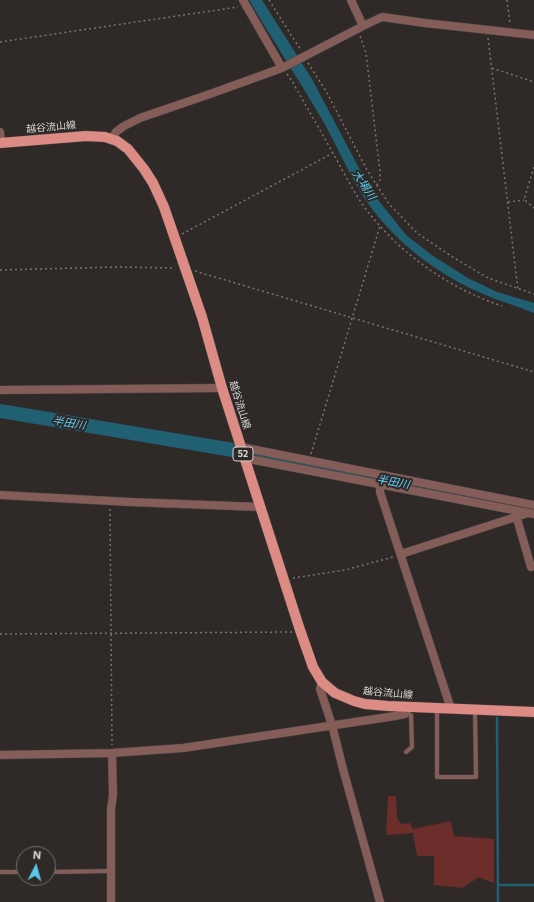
<!DOCTYPE html>
<html>
<head>
<meta charset="utf-8">
<style>
  body { margin:0 }
  #map { position:relative; width:534px; height:902px; overflow:hidden; background:#2f2928; font-family:Commissioner,sans-serif }
  canvas { display:block }
  .north { position:absolute; left:16px; top:846px; width:40px; height:40px; box-sizing:border-box; background:#2f2928; border:1px solid #736d6d; border-radius:50%; rotate:6deg; font-size:11px; font-weight:700; line-height:16px; text-align:center; color:#d8d4d4 }
  .north::after { content:''; display:block; margin:auto; width:14px; height:18px; background:#5cc7e8; clip-path:polygon(50% 0,100% 100%,50% 72%,0 100%) }
</style>
</head>
<body>
<div id="map">
<canvas width="534" height="902"></canvas>
<div class="north">N</div>
</div>
<script>
const g = document.querySelector('canvas').getContext('2d');
g.lineJoin = 'round';
function paint(path, color) {
  g.fillStyle = color;
  g.fill(path, 'evenodd');
}
function strokePath(path, color, width, dash) {
  g.strokeStyle = color;
  g.lineWidth = width;
  g.lineCap = dash ? 'butt' : 'round';
  g.setLineDash(dash || []);
  g.stroke(path);
}
function drawText(font, color, halo, rows, align = 'center') {
  g.font = font + ' Commissioner,"Noto Sans JP",sans-serif';
  g.lineWidth = 4;
  g.setLineDash([]);
  g.textBaseline = 'middle';
  g.strokeStyle = halo;
  g.fillStyle = color;
  for (const [text, x, y, turn = 0] of rows) {
    g.save();
    g.translate(x, y);
    g.rotate((+turn || 0) * Math.PI / 180);
    g.textAlign = isNaN(turn) ? turn : align;
    if (halo) g.strokeText(text, 0, 0);
    g.fillText(text, 0, 0);
    g.restore();
  }
}
paint(new Path2D(`
  M388 796H396L397 818 401 824 410 823 413 829 451 821 454 836 494 839V883L479 877 462 888 434 885V856H417L413 833 386 835Z`), '#6c2e2a');
paint(new Path2D(`
  M249 0H262L312 79 360 170 379 201 406 235 433 256 468 278 497 292 534 303V313C517 306 499 301 483 294 436 274 391 239 363 196 348 172 337 146 323 121 299 80 273 41 249 0Z`), '#206072');
strokePath(new Path2D(`
  M497 718 498 902
  M498 885H534`), '#206072', 2.5);
strokePath(new Path2D(`
  M0 411 233 450
  M252 454 534 510`), '#206072', 14);
const service = new Path2D(`
  M437 709V777H476L475 710
  M406 713 411 715 412 747 406 752
  M0 872H24
  M48 872 111 871`);
const minor = new Path2D(`
  M243 0 282 68
  M351 0 363 26
  M0 132 1 143
  M112 139 116 132 124 126 140 118 210 94 282 68 363 26 382 17 425 23 534 35
  M0 390 222 388
  M241 447 534 505
  M244 458 534 514
  M380 479V492L451 709
  M0 495 130 502 260 507
  M515 512 531 567
  M401 554 525 514
  M322 682 320 689 332 725 343 769 380 902
  M0 755 112 753 183 748 395 716 405 714 407 711V707
  M111 902V809L113 795 112 753`);
const primary = new Path2D(`
  M0 143 86 136 105 137 117 141 128 149 144 169 153 183 164 207 202 317 222 388 300 630 313 667 322 682 335 693 354 701 365 704 388 706 534 712`);
strokePath(service, '#4a4444', 5);
strokePath(minor, '#4a4444', 9);
strokePath(primary, '#4a4444', 11);
strokePath(new Path2D(`
  M269 0 300 49
  M507 0 510 24
  M360 36 366 53 380 172V180L377 185
  M488 38 518 290
  M0 42 238 7
  M308 63 326 91 367 170 389 204 417 233 451 256 488 278 534 294
  M492 68 534 82
  M287 74 292 81C306 106 320 130 334 155 344 173 353 191 365 208 399 253 448 288 502 306
  M534 167 525 196V200L534 208
  M508 202 524 200
  M182 234 333 153
  M0 270 118 267 175 268
  M195 271 534 372
  M311 454 380 226
  M110 509 112 745
  M293 578 345 570 393 557
  M0 634 292 632`), '#7a7574', 1.5, [2, 3]);
strokePath(service, '#845c58', 4);
strokePath(minor, '#845c58', 8);
strokePath(primary, '#dc8c84', 10);
for (const [x, y, w] of [
  [243,454,20]
]) {
  const box = new Path2D();
  box.roundRect(x - w / 2, y - 7, w, 14, 3);
  g.fillStyle = '#2f2928';
  g.fill(box);
  strokePath(box, '#d8d4d4', 1);
}
drawText('bold 9px', '#d8d4d4', null, [
  ["52",243,454]
]);
drawText('10px', '#d8d4d4', '#2f2928', [
  ["越谷流山線",51,127,-5],
  ["越谷流山線",240,405,73],
  ["越谷流山線",388,693,5]
]);
drawText('italic 11px', '#5bd2f6', '#2f2928', [
  ["大場川",364,185,56],
  ["半田川",69,423,10],
  ["半田川",393,482,11]
]);
</script>
</body>
</html>
